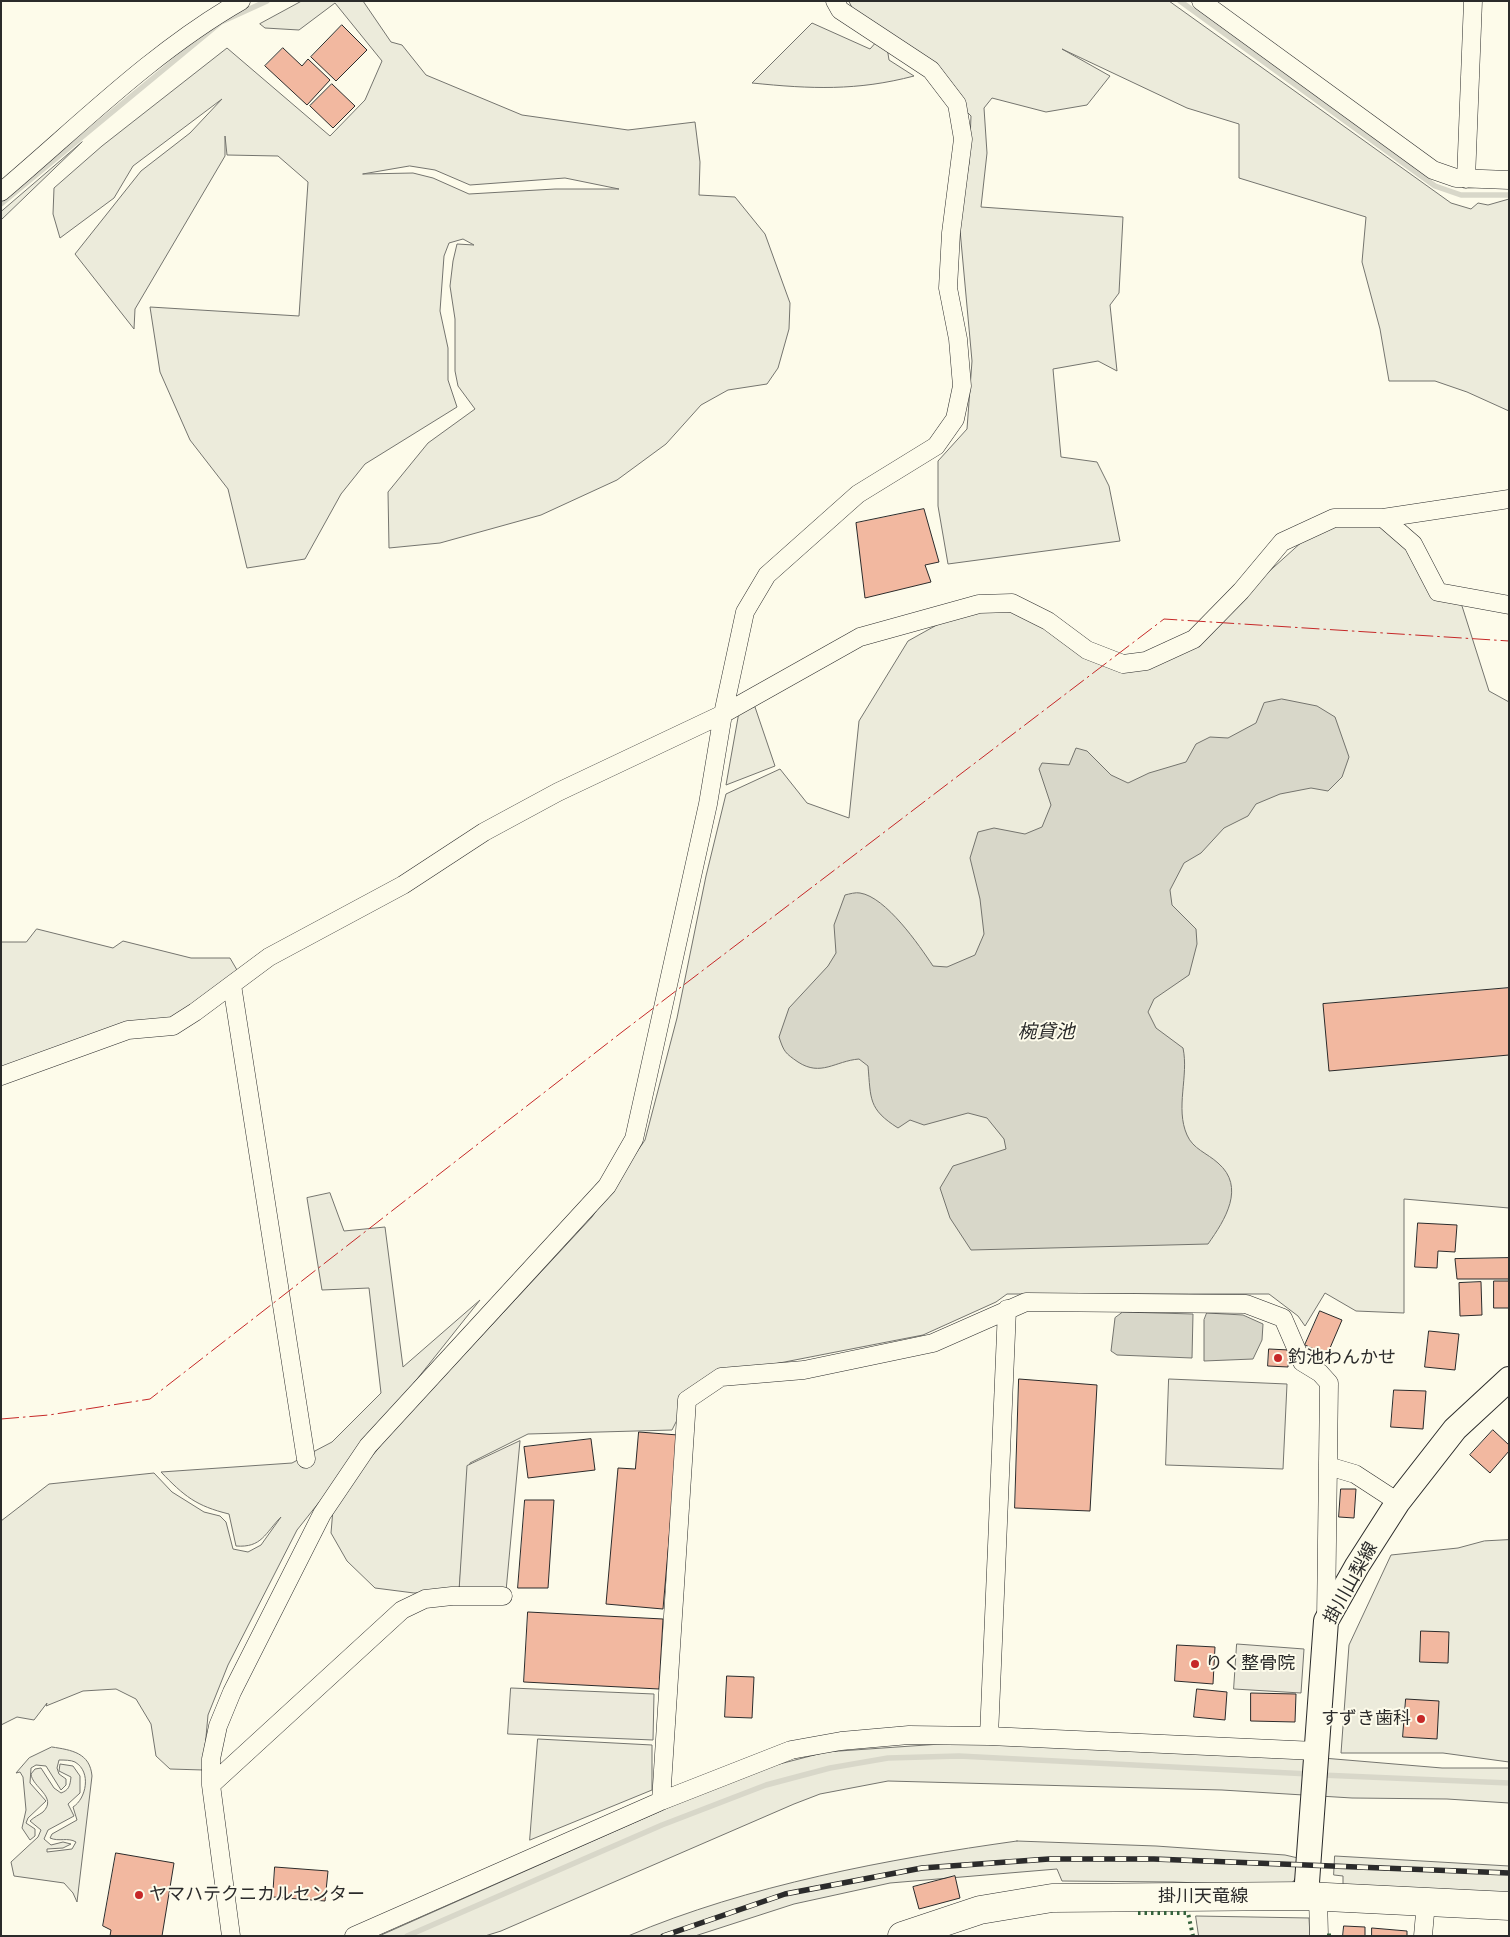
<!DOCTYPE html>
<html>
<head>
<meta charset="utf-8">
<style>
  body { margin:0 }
  #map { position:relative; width:1510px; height:1937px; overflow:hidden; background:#fdfbea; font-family:Literata,serif }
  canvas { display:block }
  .frame { position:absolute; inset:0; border:2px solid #2b2b2b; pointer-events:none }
</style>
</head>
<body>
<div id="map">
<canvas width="1510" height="1937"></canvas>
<div class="frame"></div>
</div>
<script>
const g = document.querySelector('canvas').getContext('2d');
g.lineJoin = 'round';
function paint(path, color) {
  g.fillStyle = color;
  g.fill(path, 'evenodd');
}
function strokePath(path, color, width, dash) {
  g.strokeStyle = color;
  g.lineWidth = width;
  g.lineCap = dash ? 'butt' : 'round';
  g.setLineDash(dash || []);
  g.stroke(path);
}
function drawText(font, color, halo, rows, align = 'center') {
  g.font = font + ' Literata,"Noto Sans JP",serif';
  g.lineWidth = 4;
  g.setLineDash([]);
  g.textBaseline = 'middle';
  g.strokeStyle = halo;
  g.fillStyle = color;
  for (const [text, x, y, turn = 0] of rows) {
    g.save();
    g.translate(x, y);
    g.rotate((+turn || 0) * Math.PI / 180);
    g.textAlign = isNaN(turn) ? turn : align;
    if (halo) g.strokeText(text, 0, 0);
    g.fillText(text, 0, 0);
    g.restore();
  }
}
const green = new Path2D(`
  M302 1H363L391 42 402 45 426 75 522 115 628 130 695 122 700 162 699 195 735 197 765 234 790 303 789 329 778 368 767 384 728 390 701 405 666 444 617 480 541 515 440 543 389 548 388 492 428 443 475 409 458 386 455 371V319L450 286 453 261 457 244 474 245 463 239 449 243 444 256 440 311 448 348V380L457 407 365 464 341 494 305 559 247 568 228 489 190 440 160 372 150 307 299 316 308 182 278 156 227 155 225 136V156L135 309 134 329 75 254 141 171 190 133 222 99 133 166 114 198 60 238 53 214 54 188 102 146 227 48 330 136 365 100 382 61 335 3 299 30 265 28 260 24ZM410 166 435 170 470 185 565 178 619 189H555L469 194 433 178 413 173 363 174Z
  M849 1H1169L1451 203 1471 209 1478 203 1488 205 1509 199V411L1467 392 1435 381H1389L1380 329 1362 262 1366 217 1239 178V124L1187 108 1062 49 1110 76 1087 105 1046 112 992 98 984 108 987 153 981 207 1123 217 1119 293 1110 305 1117 371 1098 361 1053 369 1061 457 1097 462 1109 486 1120 541 948 564 938 506V461L967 429 972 361 959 219 969 163 971 116 949 94 886 41 889 60 914 76C857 91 811 89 752 83L812 23 870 49 886 31 856 14Z
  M82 142 1 220V212Z
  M1383 518 1433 580 1462 606 1489 691 1509 702V1208L1404 1199V1313L1356 1311 1325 1293 1305 1326 1298 1316 1269 1294H1007L996 1302 923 1335 764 1366 687 1400 672 1430 528 1434 470 1463 459 1591 414 1593 375 1588 347 1561 331 1533 333 1509 348 1486 385 1440 592 1217 645 1140 677 1018 706 876 726 794 780 769 807 803 849 818 859 721 908 641 969 607 1019 613 1123 664 1194 639 1324 522Z
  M755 707 775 766 726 785 739 712Z
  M37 929 113 948 123 941 191 958H230L237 970 195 1012 1 1073V942H26Z
  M330 1193 344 1231 385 1227 403 1367 480 1300 297 1530 228 1665 208 1715 203 1770 170 1769 156 1756 151 1724 136 1699 116 1689 83 1691 46 1706 47 1703 34 1720 17 1717 1 1725V1521L49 1484 154 1473 172 1492 204 1512 220 1516 226 1522 233 1549 248 1552 261 1545 281 1517C265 1533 262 1548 236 1546L229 1514C196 1506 184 1496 161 1472L292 1463 332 1442 381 1393 369 1288 322 1290 307 1198Z
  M1509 1540V1762L1443 1753H1341L1349 1645 1391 1555 1458 1548 1484 1541Z
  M538 1739 652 1745V1790L530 1840Z
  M985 1741 1299 1756 1442 1768H1509V1803L1447 1799 1352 1798 1222 1790 888 1781 820 1794 794 1804 501 1931 485 1936H379L674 1805 764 1768 826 1752Z
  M52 1747C72 1750 90 1753 92 1776L77 1902 73 1893 64 1883 14 1876 11 1862 38 1837 41 1830 30 1821C34 1817 39 1815 43 1812 58 1797 32 1787 31 1774L35 1769 41 1768 54 1788 61 1793C69 1790 70 1786 71 1777L59 1771 60 1764 73 1766 80 1776V1793L68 1804 74 1816 48 1830 44 1839 51 1845 63 1842 71 1844 63 1848 47 1849V1852L72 1849 76 1842C68 1837 59 1842 50 1838L52 1834 77 1820 73 1807C86 1799 92 1772 75 1762 71 1760 64 1760 59 1760L57 1768 59 1774 66 1779V1785L61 1790 46 1766 36 1765 31 1768 30 1783 46 1801 28 1818 26 1823 35 1829V1836L30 1840 22 1828 26 1810 23 1777 20 1772 16 1773 29 1758Z
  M1017 1841 1156 1846 1285 1855 1298 1858 1301 1869 1293 1882 1282 1886 1173 1882 1062 1881 1057 1869 890 1883 794 1904 695 1936H628C748 1885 888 1859 1017 1841Z
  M1335 1856 1509 1866V1893L1343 1888V1876L1334 1875Z`);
paint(green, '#ecebdb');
strokePath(green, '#74746e', 1);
const parking = new Path2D(`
  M1169 1379 1287 1384 1283 1469 1166 1465Z
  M520 1441 506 1591H459L467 1466Z
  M1237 1644 1304 1649 1301 1693 1234 1689Z
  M511 1688 654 1694 653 1740 508 1734Z
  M1196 1916 1309 1918 1310 1936H1199Z`);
paint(parking, '#eceadb');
strokePath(parking, '#74746e', 1);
const water = new Path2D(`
  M1282 699 1317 706 1335 717 1349 757 1342 777 1328 791 1311 788 1280 794 1256 804 1248 816 1224 828 1201 853 1184 863 1170 890 1172 905 1196 929 1197 944 1189 975 1154 999 1148 1012 1156 1028 1183 1048C1189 1076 1175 1108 1187 1135 1193 1149 1207 1153 1218 1163 1246 1187 1225 1220 1208 1244L971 1250 950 1218 940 1188 953 1166 1006 1149 1004 1139 987 1118 968 1113 924 1125 910 1120 898 1128C868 1109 871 1099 868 1066L859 1059C835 1061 821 1077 798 1062 785 1053 784 1052 779 1037L789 1008 828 966 836 953 834 925 845 895C849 894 856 892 860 893 886 897 919 945 933 966L947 967 975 955 984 934 980 899 970 858 978 832 994 828 1025 834 1042 827 1051 805 1039 769 1042 763 1069 765 1076 748 1087 751 1111 775 1128 783 1149 773 1186 762 1196 744 1210 737 1228 738 1256 723 1264 703Z
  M1123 1312 1193 1314 1192 1358 1117 1355 1111 1351 1115 1318Z
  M1207 1313 1243 1315 1263 1324 1262 1340 1253 1359 1204 1361V1320Z`);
paint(water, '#d8d7c9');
strokePath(water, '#74746e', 1);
strokePath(new Path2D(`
  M1180 1 1435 186 1461 195H1509
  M1 204 221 22 267 1
  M1321 1775 1509 1783
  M407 1936 662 1825 766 1785 830 1768 888 1758 959 1756 1309 1774`), '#d8d7c9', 5.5);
const building = new Path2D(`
  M342 25 367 50 336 81 311 57Z
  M283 48 302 66 308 59 330 80 307 105 265 66Z
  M332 84 355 106 333 128 310 106Z
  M924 509 939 562 925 565 931 582 865 598 856 523Z
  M1509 988V1055L1329 1071 1323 1004Z
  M1418 1223 1457 1225 1455 1252 1438 1251 1437 1268 1415 1267Z
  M1509 1258V1279H1457L1455 1259Z
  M1494 1281H1509V1308H1494Z
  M1481 1282 1482 1315 1460 1316 1459 1283Z
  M1320 1311 1342 1320 1327 1355 1305 1345Z
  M1429 1331 1459 1334 1455 1370 1425 1367Z
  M1269 1349 1289 1350 1288 1367 1268 1366Z
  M1019 1379 1097 1385 1090 1511 1015 1508Z
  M1394 1390 1426 1391 1423 1429 1391 1427Z
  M1493 1430 1509 1445V1451L1490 1473 1470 1455Z
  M639 1432 678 1435 663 1609 606 1604 618 1468 635 1469Z
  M591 1439 595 1470 528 1478 524 1447Z
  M1341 1489H1356L1354 1518 1339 1517Z
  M525 1500H554L548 1588H518Z
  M528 1612 663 1619 659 1689 524 1682Z
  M1421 1631 1449 1632 1448 1663 1420 1662Z
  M1177 1645 1215 1647 1213 1684 1175 1681Z
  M727 1676 754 1677 752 1718 725 1717Z
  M1197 1689 1227 1692 1225 1720 1194 1717Z
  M1251 1693 1296 1694 1295 1722 1251 1721Z
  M1406 1699 1439 1701 1437 1739 1403 1737Z
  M116 1853 174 1863 162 1936H110L111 1930 103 1926Z
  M275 1867 328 1871 325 1901 273 1897Z
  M955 1876 960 1898 919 1909 913 1887Z
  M1344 1926 1365 1927V1936H1343Z
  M1372 1928 1407 1931V1936H1372Z`);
paint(building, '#f2b8a0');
strokePath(building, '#2b2b2b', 1);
const street = new Path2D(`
  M1201 1 1433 170 1456 178 1509 180
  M1466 179 1473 1
  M1 192C79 126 152 52 241 1
  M1383 518 1413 544 1438 592 1509 605
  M232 985 306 1459
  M1 1076 128 1030 173 1026 195 1012 269 957 403 885 484 832 558 792 723 714 860 637 979 604 1012 603 1048 621 1087 650 1123 664 1146 661 1194 639 1241 591 1282 542 1334 518H1383L1509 499
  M1328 1466 1355 1474 1398 1502
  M989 1736 1007 1309
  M211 1785 402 1610 425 1599 452 1596H503
  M661 1801 687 1400 721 1377 804 1370 933 1343 1026 1302 1246 1304 1283 1318 1302 1362 1320 1373 1329 1383 1326 1620
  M1318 1896 1319 1936
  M231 1936 211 1785V1759L218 1726 232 1692 322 1514 368 1446 607 1186 634 1139 708 804 723 714 745 612 767 575 858 494 936 446 955 419 962 386 958 339 948 288 951 233 963 139 957 104 931 70 840 10 835 1
  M354 1936 661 1801 791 1750 841 1741 909 1735 989 1736 1316 1751
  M1423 1936 1426 1902`);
const secondary = new Path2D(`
  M1306 1896 1326 1621 1357 1566 1398 1502 1455 1429 1509 1379`);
const primary = new Path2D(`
  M902 1936 980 1910 1052 1898 1306 1896 1509 1906`);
strokePath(street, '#2b2b2b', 19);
strokePath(secondary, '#2b2b2b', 26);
strokePath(primary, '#2b2b2b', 29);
strokePath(street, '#fdfbea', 18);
strokePath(secondary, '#fdfbea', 24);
strokePath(primary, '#fdfbea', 28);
const rail = new Path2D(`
  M663 1936 785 1894 922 1868 1049 1859H1154L1509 1873`);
strokePath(rail, '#2b2b2b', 5.5);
strokePath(rail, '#fdfbea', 4, [11]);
strokePath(new Path2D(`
  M1138 1913H1188L1193 1936
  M1329 1936V1931`), '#34623c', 4, [2.5, 4]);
strokePath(new Path2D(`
  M1 1419 49 1415 150 1399 622 1032 1164 619 1509 641`), '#c62828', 1, [18, 4, 2.5, 4]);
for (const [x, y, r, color] of [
  [1278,1358,5,"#c62828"],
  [1195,1664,5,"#c62828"],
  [1421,1719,5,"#c62828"],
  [139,1895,5,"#c62828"]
]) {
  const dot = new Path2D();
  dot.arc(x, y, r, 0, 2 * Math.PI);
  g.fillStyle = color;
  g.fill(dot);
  strokePath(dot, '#fdfbea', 2);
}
drawText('18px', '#2b2b2b', '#fdfbea', [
  ["釣池わんかせ",1288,1358],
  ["りく整骨院",1205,1664],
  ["すずき歯科",1411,1719,"right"],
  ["ヤマハテクニカルセンター",149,1895]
], 'left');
drawText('18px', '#2b2b2b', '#fdfbea', [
  ["掛川山梨線",1351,1583,-61],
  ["掛川天竜線",1203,1897]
]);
drawText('italic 19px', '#2b2b2b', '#fdfbea', [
  ["椀貸池",1046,1032]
]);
</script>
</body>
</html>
